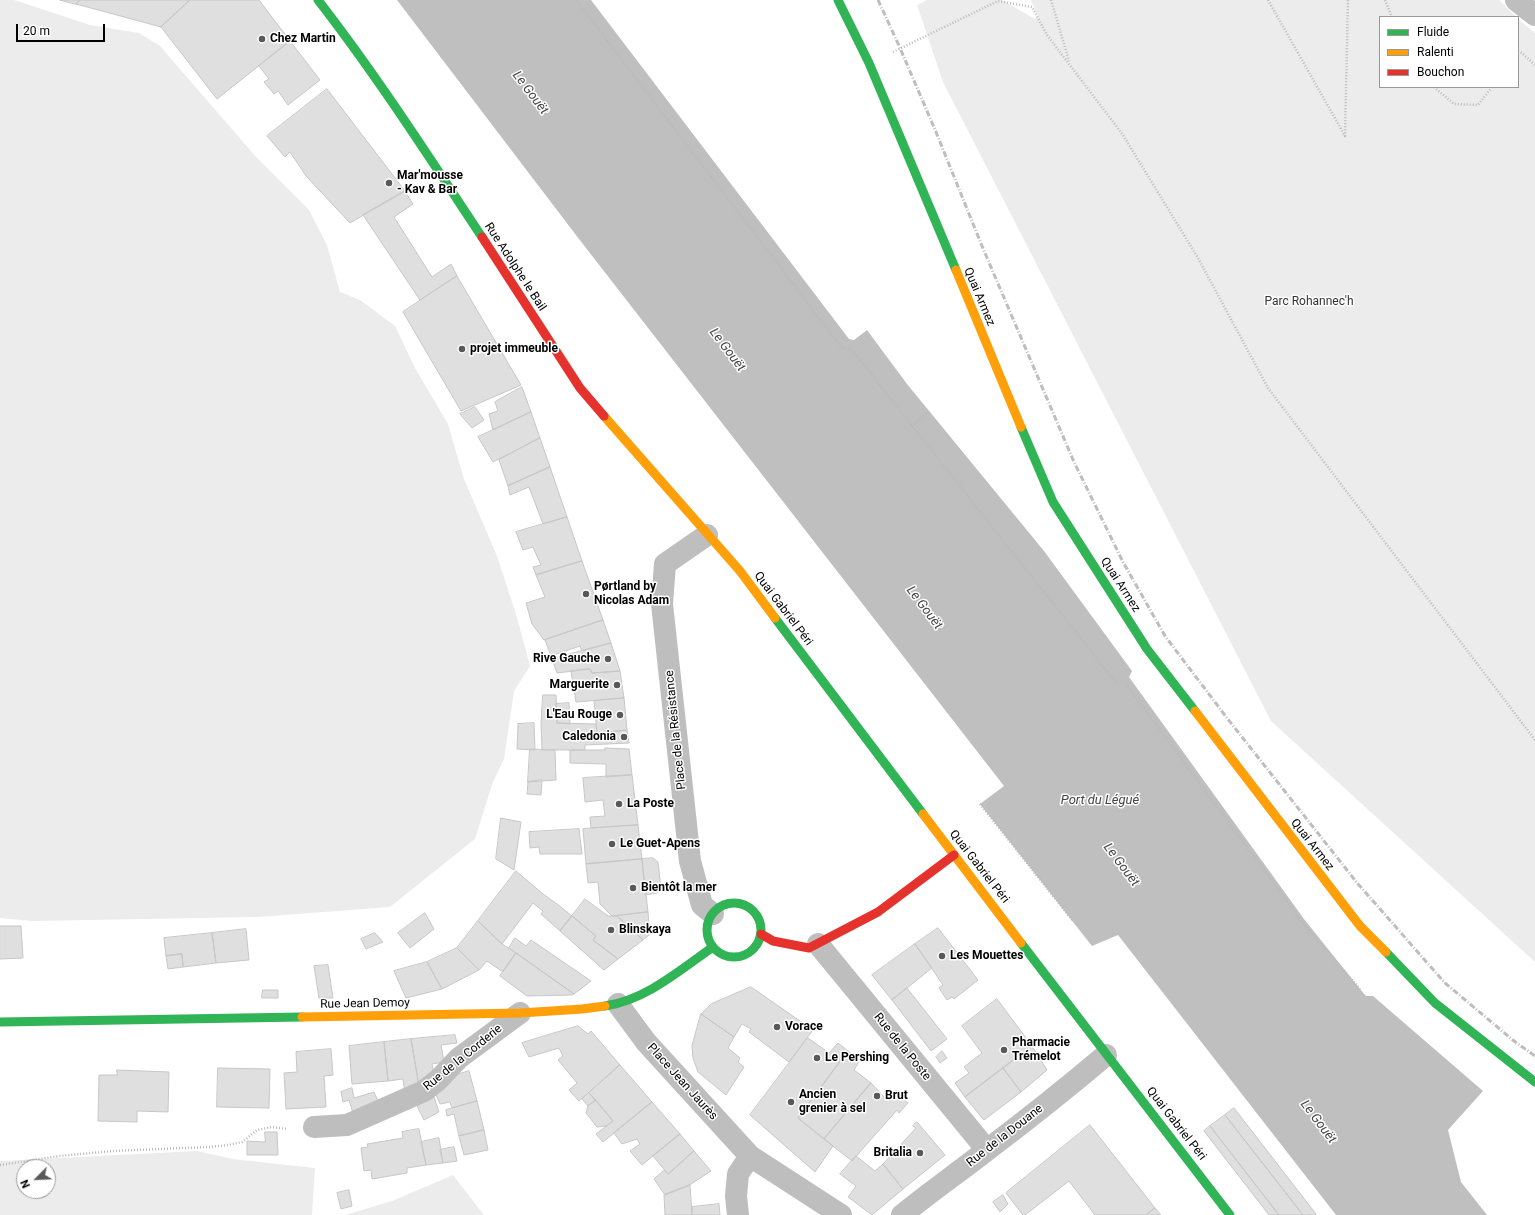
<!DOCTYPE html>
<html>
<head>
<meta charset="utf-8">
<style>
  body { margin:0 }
  #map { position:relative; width:1535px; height:1215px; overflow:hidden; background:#fff; font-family:Roboto,sans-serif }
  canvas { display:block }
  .legend { position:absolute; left:1379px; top:16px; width:140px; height:72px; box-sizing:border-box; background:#fff; border:1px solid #999; margin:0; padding:5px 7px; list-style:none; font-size:12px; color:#000 }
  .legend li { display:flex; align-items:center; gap:8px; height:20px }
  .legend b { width:20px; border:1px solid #999 }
  .north { position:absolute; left:16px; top:1159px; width:40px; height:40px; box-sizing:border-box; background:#fff; border:1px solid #999; border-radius:50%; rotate:246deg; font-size:11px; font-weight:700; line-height:16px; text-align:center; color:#000 }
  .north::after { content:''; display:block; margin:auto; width:14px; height:18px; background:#595959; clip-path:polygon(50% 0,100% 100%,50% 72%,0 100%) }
  .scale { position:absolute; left:16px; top:24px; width:89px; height:18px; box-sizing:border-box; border:2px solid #000; border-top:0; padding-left:5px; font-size:12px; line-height:14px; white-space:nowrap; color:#000; -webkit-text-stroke:3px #fff; paint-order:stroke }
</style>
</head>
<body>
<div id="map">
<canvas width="1535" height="1215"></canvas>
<ul class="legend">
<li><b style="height:5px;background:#30b455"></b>Fluide</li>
<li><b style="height:5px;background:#ff9f0a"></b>Ralenti</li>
<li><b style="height:5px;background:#e5322d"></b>Bouchon</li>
</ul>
<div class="north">N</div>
<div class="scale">20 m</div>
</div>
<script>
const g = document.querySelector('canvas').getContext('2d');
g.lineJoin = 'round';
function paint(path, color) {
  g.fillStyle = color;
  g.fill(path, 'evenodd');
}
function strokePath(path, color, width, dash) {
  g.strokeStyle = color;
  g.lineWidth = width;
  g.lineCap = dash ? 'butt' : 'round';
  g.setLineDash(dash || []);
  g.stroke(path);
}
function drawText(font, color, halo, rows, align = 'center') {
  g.font = font + ' Roboto,sans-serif';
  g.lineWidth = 3;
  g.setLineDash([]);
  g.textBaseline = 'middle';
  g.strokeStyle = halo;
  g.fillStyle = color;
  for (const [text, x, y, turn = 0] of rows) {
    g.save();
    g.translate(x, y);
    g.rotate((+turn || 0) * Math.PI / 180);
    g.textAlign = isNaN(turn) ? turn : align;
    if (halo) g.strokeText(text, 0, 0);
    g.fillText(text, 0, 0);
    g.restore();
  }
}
paint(new Path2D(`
  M0 0H14L90 25 139 33 160 46 257 158 309 210 327 245 340 292 360 300 395 326 415 368 448 424 464 479 497 556 516 614 530 666 514 691 504 759 493 782 475 839 390 907 258 917 32 921 0 918Z
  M927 0H1002L1035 19 1038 17 1031 0H1499L1516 17H1380V87H1518V19L1535 33V962L1271 721 943 82 917 5Z
  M197 1151 233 1159 315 1168 312 1215H0V1161ZM24 1167H48V1191H24Z
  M453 1175 484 1215H345L392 1201Z`), '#ececec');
paint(new Path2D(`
  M397 0H591L849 339 854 340 867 330 907 384 1044 551 1132 671 1129 677 1304 919 1360 989 1366 996H1373L1483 1091 1448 1130 1461 1182 1487 1215H1336L1118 935 1092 946 980 804 1004 786 579 239Z`), '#bfbfbf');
const building = new Path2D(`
  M60 0H80L76 4Z
  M80 0H190L161 27 76 4Z
  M190 0H259L290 41 217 99 161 27Z
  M290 41 320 80 288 105 278 91 274 94 264 82 269 79 259 66Z
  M327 89 405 191 350 223 306 176 290 152 285 157 267 136Z
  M405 191 413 204 394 217 432 277 451 264 457 276 420 300 363 215Z
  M457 276 521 385 461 411 403 312Z
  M522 387 531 412 493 430 489 414 498 411 495 402Z
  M475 407 484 420 472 428 460 414Z
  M531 412 540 438 493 462 478 437Z
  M540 438 550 467 508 486 499 460Z
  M550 467 567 517 543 524 529 487 510 495 508 486Z
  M567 517 582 561 536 575 533 567 541 565 533 547 523 550 516 532Z
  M582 561 603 620 544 640 532 624 526 603 545 597 536 575Z
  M603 620 611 643 582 651 580 646 551 656 545 640Z
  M611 643 620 671 592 673 590 669 557 673 552 659Z
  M590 669 592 673 620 671 624 698 576 702 571 671Z
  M543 695H556L557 723 596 724 597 733 627 730 629 743 585 745V750H542L541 724Z
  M624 698 627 730 597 733 594 701Z
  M569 703 570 724 557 723 556 704Z
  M534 723 535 750 517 749 518 724Z
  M605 748 629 749 632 775 606 777V764L570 763V750H605Z
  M530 749 555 750 556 780 528 782Z
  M632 775 638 825 591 828 590 817 605 816 603 800 585 802 583 778Z
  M542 780 541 795 527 794 528 782Z
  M501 818 521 822 514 870 496 859Z
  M638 825 642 859 586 864 583 829Z
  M579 829 582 854H540L539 847 530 848 529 832Z
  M653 858 658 862 661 889 657 893 645 895 642 859Z
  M642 859 648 912 612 916 600 904 598 882 588 883 586 864Z
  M516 871 543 894 557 904 572 916 560 931 541 914 543 911 533 903 502 944 478 921Z
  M585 899 608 916H617L643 940 618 959 593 940 596 936 572 916Z
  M648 912 650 934 643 940 617 916Z
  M425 913 434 929 410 948 398 933Z
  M572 916 596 936 593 940 618 959 604 970 560 931Z
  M478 921 502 944 516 953 503 972 487 961 479 970 457 948Z
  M0 926H21L23 958 0 959Z
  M938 928 978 980 954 999 952 997 947 1000 939 988 943 985 915 944Z
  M246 929 249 960 216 963 212 933Z
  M212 933 216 963 183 967 182 954 166 956 164 938Z
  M375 933 383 942 366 949 361 939Z
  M515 938 526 946 531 940 591 981 574 994 509 948Z
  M915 944 932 968 892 1000 872 975Z
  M457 948 479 970 442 989 427 962Z
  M516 953 574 994 572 995 527 996 500 976Z
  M182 954 183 967 168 969 166 956Z
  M427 962 442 989 406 998 394 971Z
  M328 965 333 998H319L314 966Z
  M751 987 813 1030 789 1062 749 1032 751 1029 742 1024 734 1037 701 1014 711 1004Z
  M907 988 947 1039 931 1051 892 1000Z
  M263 990H278V998H262Z
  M997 999 1032 1046 965 1097 955 1083 969 1073 964 1067 982 1053 962 1026Z
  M701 1014 734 1037 728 1048 740 1058 738 1062 744 1067 726 1095 698 1072 693 1058 692 1046Z
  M578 1026 588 1034 591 1031 620 1065 579 1101 569 1090 577 1083 558 1060 563 1056 559 1048 529 1057 522 1043Z
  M455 1035 457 1043 441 1045 444 1062 432 1064 435 1079 419 1086 411 1039Z
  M808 1038 829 1053 838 1043 848 1051 798 1118 833 1146 815 1172 750 1115Z
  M411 1039 419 1086 405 1095 403 1079 388 1081 384 1042Z
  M384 1042 388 1081 352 1084 349 1046Z
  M1032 1046 1047 1070 1021 1092 1003 1068Z
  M331 1049 333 1075 324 1076 326 1107 286 1109 284 1073 297 1072 296 1052Z
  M848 1051 860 1060 854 1070 871 1083 824 1139 798 1118Z
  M942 1051 947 1058 940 1063 936 1057Z
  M620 1065 652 1102 603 1142 596 1134 613 1121 589 1093Z
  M218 1068 270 1069 269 1108 217 1107Z
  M1003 1068 1021 1092 984 1120 965 1097Z
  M117 1070 169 1072 168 1112 137 1111V1122L98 1121 99 1075H117Z
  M469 1071 477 1101 452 1108 450 1102 440 1104 434 1090 443 1079Z
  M871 1083 886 1099 896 1090 908 1103 899 1113 897 1110 852 1161 824 1139Z
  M352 1088 354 1098 374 1092 380 1106 354 1116 349 1100 343 1102 341 1092Z
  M589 1093 596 1100 588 1106 582 1099Z
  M433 1094 439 1112 424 1120 416 1104Z
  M596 1100 613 1121 606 1126 597 1127 586 1113 588 1106Z
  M477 1101 484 1130 459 1136 454 1114 447 1116 446 1110Z
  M652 1102 680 1134 642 1165 630 1151 640 1144 637 1139 622 1144 614 1133Z
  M1234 1108 1316 1214 1314 1215H1303L1225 1115Z
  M1225 1115 1303 1215H1279L1210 1126Z
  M917 1122 945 1155 903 1189 883 1164 916 1128 913 1126Z
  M1090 1125 1155 1208 1146 1215H1095L1069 1181 1025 1215H1023L1006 1193Z
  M1210 1126 1279 1215H1269L1204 1131Z
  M419 1129 426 1165 407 1168V1173L372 1179 371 1170 364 1171 361 1148 368 1147 367 1144 403 1138 402 1132Z
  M484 1130 488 1150 464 1155 459 1136Z
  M265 1132H277L278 1155H247V1141L265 1142Z
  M680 1134 694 1151 668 1174 653 1156Z
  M439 1138 443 1163 426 1165 421 1142Z
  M454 1147 457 1161 443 1163 440 1150Z
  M694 1151 711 1171 688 1186 665 1195 654 1179 664 1170 668 1174Z
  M856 1156 875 1171 883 1164 903 1189 872 1215 848 1197 856 1186 840 1174Z
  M690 1185 692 1215H665L664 1195Z
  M349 1190 352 1206 341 1209 337 1193Z
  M1003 1195 1008 1204 1000 1212 993 1202Z
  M719 1204 720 1215H692V1207Z
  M1155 1208 1161 1215H1146Z`);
paint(building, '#dfdfdf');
strokePath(building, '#c7c7c7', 1);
strokePath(new Path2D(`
  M576 0 842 348 852 350 1117 684
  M1051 0 1069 61
  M1268 0 1345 136 1348 0
  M1385 0 1392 17
  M1518 51 1522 53 1535 65
  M893 52 998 1 1032 7 1047 35 1123 135 1198 258 1268 388 1535 740
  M1434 87 1454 104 1478 105 1492 87
  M912 426 930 411
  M1126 684 1306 927 1360 989
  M980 804 1073 921
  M0 1165 59 1156 113 1151 209 1147 228 1145 242 1142 257 1130 272 1127 288 1129`), '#b9b9b9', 2.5, [1, 2]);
strokePath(new Path2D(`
  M1516 0 1535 15
  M707 535 665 564 662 604 690 861 702 905 713 914
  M818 944 987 1150
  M618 1004 646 1042 750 1156 841 1215
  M314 1127 347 1125 424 1091 438 1080 459 1058 520 1013
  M738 1215 736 1196 738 1174 750 1156
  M902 1215C930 1192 959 1172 987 1150 1028 1119 1067 1088 1106 1055`), '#bebebe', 22);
strokePath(new Path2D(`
  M318 0C377 76 429 157 482 237
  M838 0 869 63 956 270
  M1021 427 1053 502 1147 649 1195 711
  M775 618 923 814
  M707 930a27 27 0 1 1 54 0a27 27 0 1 1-54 0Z
  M1021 943 1230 1215
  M1386 952 1435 1003 1535 1082
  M605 1006C646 1000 680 970 713 947
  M0 1022 302 1017`), '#30b455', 9);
strokePath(new Path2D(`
  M956 270 1021 427
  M604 416 740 571 775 618
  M1195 711 1360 926 1386 952
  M923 814 1021 943
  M302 1017 520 1013 582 1009 605 1006`), '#ff9f0a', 9);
strokePath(new Path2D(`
  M482 237 580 388 604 416
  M761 934 773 941 809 948 878 912 954 855`), '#e5322d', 9);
strokePath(new Path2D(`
  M878 0 900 48 936 132 982 246 1074 462 1123 562 1165 636 1227 718 1358 884 1445 983 1514 1041 1535 1056`), '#bebebe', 3, [6, 2, 1, 2]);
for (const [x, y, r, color] of [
  [262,39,4,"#595959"],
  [389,183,4,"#595959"],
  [462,349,4,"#595959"],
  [586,594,4,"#595959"],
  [608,659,4,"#595959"],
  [617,685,4,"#595959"],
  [620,715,4,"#595959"],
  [624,737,4,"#595959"],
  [619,804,4,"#595959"],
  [612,844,4,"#595959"],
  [633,888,4,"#595959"],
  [611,930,4,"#595959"],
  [942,956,4,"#595959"],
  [777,1027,4,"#595959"],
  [1004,1050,4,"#595959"],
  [817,1058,4,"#595959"],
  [877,1096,4,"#595959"],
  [791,1102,4,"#595959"],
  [920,1153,4,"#595959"]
]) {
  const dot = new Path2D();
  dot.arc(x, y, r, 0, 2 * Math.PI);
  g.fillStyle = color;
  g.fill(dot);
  strokePath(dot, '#fff', 1.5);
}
drawText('bold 12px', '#000', '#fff', [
  ["Chez Martin",270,39],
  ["Mar'mousse",397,176],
  ["- Kav & Bar",397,190],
  ["projet immeuble",470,349],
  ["Pørtland by",594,587],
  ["Nicolas Adam",594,601],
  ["Rive Gauche",600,659,"right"],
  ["Marguerite",609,685,"right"],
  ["L'Eau Rouge",612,715,"right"],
  ["Caledonia",616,737,"right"],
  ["La Poste",627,804],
  ["Le Guet-Apens",620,844],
  ["Bientôt la mer",641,888],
  ["Blinskaya",619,930],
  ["Les Mouettes",950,956],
  ["Vorace",785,1027],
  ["Pharmacie",1012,1043],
  ["Trémelot",1012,1057],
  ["Le Pershing",825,1058],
  ["Ancien",799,1095],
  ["grenier à sel",799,1109],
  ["Brut",885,1096],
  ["Britalia",912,1153,"right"]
], 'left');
drawText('12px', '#000', '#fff', [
  ["Rue Adolphe le Bail",515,267,57],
  ["Quai Armez",979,297,67],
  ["Quai Armez",1120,585,57],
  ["Quai Gabriel Péri",783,609,53],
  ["Place de la Résistance",676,730,-96],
  ["Quai Armez",1312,845,52],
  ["Quai Gabriel Péri",979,867,52],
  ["Rue Jean Demoy",365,1004,-1],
  ["Rue de la Poste",902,1047,51],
  ["Rue de la Corderie",463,1058,-39],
  ["Place Jean Jaurès",682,1082,48],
  ["Quai Gabriel Péri",1176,1124,52],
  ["Rue de la Douane",1005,1136,-38]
]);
drawText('12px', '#333', '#fff', [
  ["Parc Rohannec'h",1309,302]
]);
drawText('italic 13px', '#444', '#fff', [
  ["Le Gouët",530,93,53],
  ["Le Gouët",727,350,53],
  ["Le Gouët",924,608,53],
  ["Port du Légué",1100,801],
  ["Le Gouët",1121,865,53],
  ["Le Gouët",1318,1122,53]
]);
</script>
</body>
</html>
